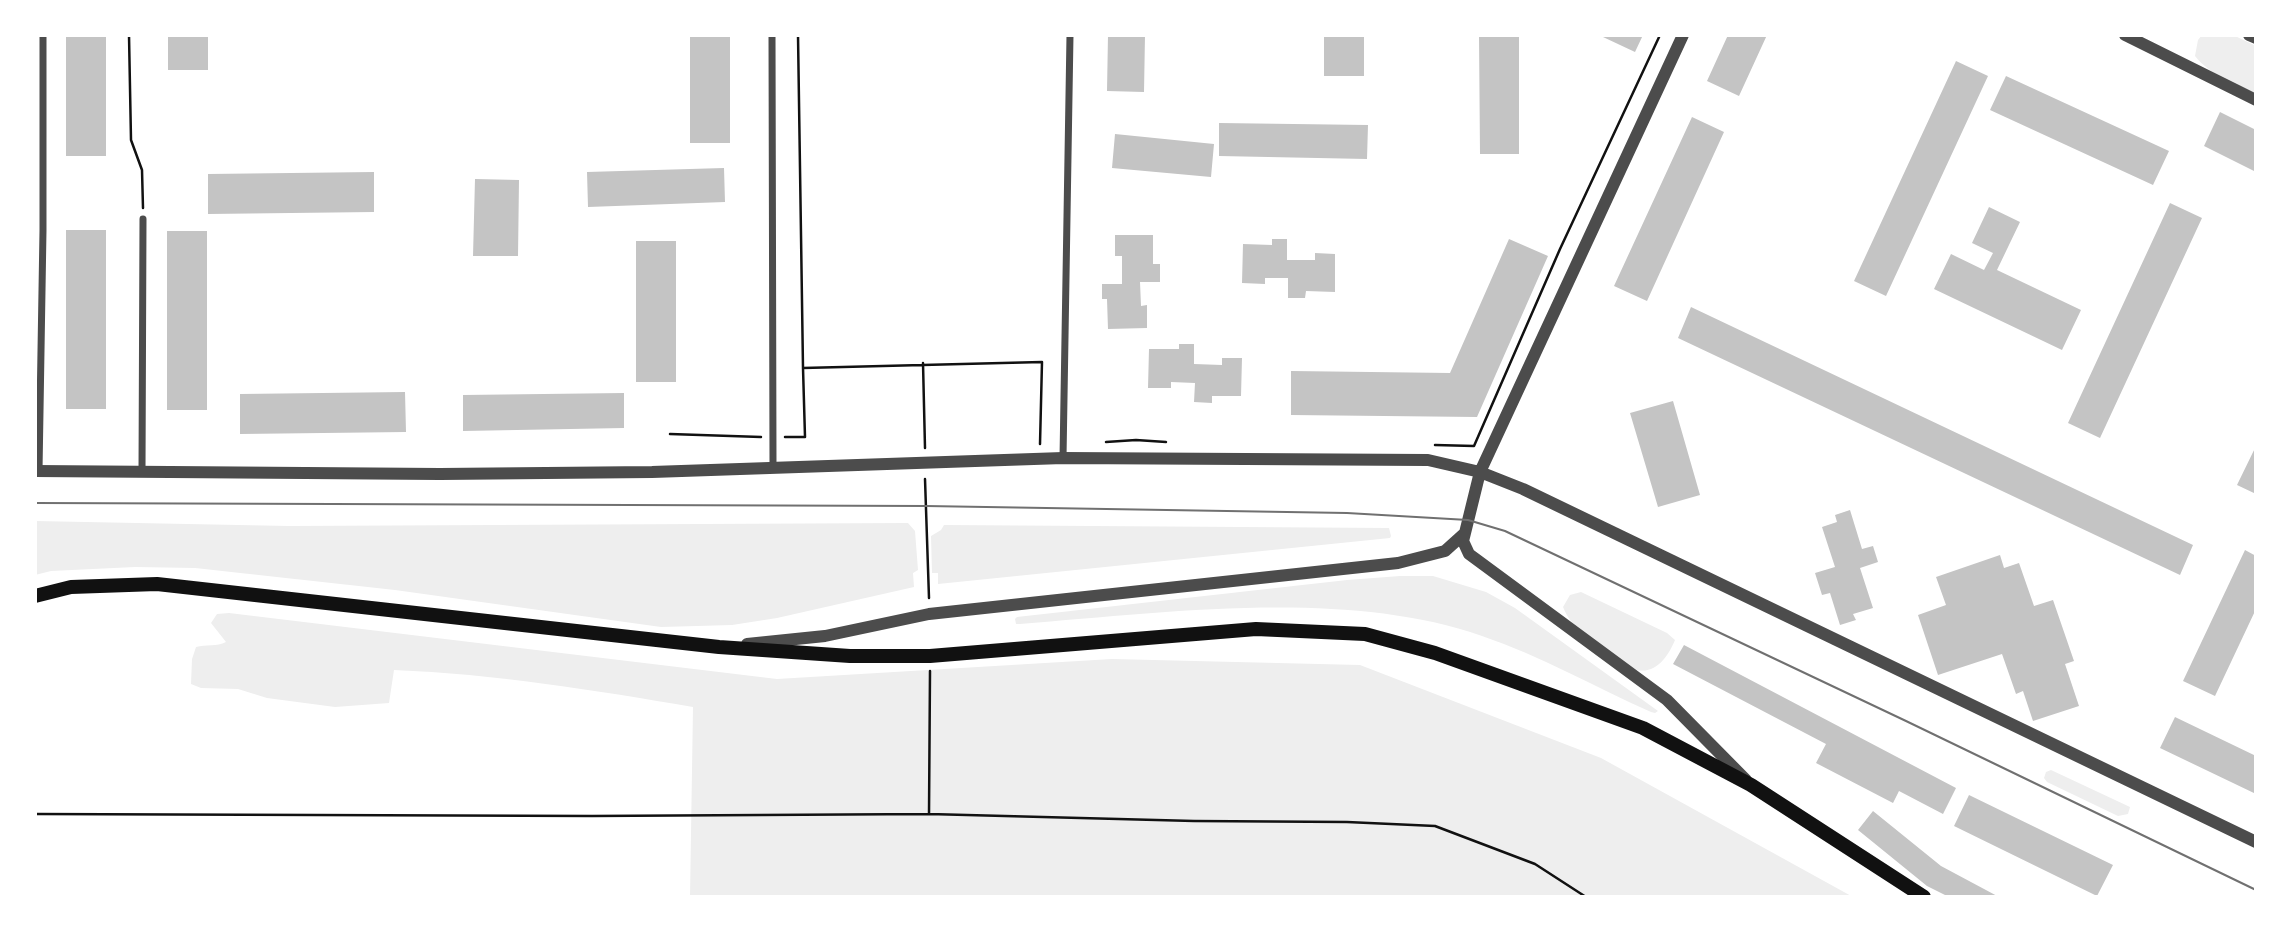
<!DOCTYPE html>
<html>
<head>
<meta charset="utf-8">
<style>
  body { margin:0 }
  #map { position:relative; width:2291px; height:932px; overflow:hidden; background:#fff; font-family:"Noto Sans",sans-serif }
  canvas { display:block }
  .frame { position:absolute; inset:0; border:37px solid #fff; pointer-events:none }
</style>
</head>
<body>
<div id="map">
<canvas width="2291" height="932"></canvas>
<div class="frame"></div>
</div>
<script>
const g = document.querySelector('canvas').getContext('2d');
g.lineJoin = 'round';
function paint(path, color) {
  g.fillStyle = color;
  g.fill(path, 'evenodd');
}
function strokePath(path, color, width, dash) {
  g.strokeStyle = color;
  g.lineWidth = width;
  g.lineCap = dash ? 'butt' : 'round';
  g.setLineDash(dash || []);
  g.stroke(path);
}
paint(new Path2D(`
  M2202 35H2233L2256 46V93C2234 83 2210 75 2195 56L2198 40Z
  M35 521 289 526 908 523 915 531 918 570 913 573 914 587 777 618 732 625 661 627 395 590 195 568 135 567 51 571 35 575Z
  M944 525 1389 528 1391 536 1390 538 938 584V573H932L931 536 941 530Z
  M1400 576H1433L1486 592 1515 608 1658 711 1655 713 1651 712C1595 687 1541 656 1482 636 1344 588 1165 613 1020 624H1016L1015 619 1017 617 1347 580Z
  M1581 592 1667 633 1675 640C1668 657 1654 678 1631 668 1620 664 1610 652 1600 645 1583 632 1572 628 1563 607L1570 595Z
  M229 613 777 679 1112 659 1360 665 1601 758 1853 897H690L693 707C593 690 495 674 394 670L389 703 335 707 267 698 238 689 201 688 191 684 192 659 196 647C206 644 217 647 226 642L211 623 217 614Z
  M2051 770 2130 807 2128 814 2118 816 2047 782 2044 778 2046 772Z`), '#eee');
paint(new Path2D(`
  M66 35H106V156H66Z
  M168 35H208V70H168Z
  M690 35H730V143H690Z
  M1108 35H1145L1144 92 1107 91Z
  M1324 35H1364V76H1324Z
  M1479 35H1519V154H1480Z
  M1604 35H1643L1635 52 1603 37Z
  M1728 35H1767L1739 96 1707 81Z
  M1956 61 1988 76 1886 296 1854 281Z
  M2006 76 2169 151 2153 185 1990 110Z
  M2220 112 2256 130V172L2204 146Z
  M1692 117 1724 132 1647 301 1614 286Z
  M1219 123 1368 125 1367 159 1219 156Z
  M1115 134 1214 144 1211 177 1112 168Z
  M724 168 725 202 588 207 587 172Z
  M374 172V212L208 214V174Z
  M475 179 519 180 518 256H473Z
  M2170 203 2202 218 2100 438 2068 423Z
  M1989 207 2020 222 1997 270 2081 310 2062 350 1934 289 1951 254 1984 270 1993 253 1972 243Z
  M66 230H106V409H66Z
  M167 231H207V410H167Z
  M1115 235H1153V264H1160V282H1140L1141 306 1147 305V328L1108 329 1107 299H1102V284H1122V256H1115Z
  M1272 239H1287V260H1315V253L1335 254V292L1306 291 1305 298H1288V278H1265V284L1242 283 1243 244 1272 245Z
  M1509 239 1548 256 1477 417 1291 415V371L1450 373Z
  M636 241H676V382H636Z
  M1691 307 2193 545 2180 575 1678 338Z
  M1179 344H1194V364L1222 365V358H1242L1241 396H1212V403L1194 402 1195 383 1171 382V388H1148L1149 349H1179Z
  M405 392 406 432 240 434V394Z
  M624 393V428L463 431V395Z
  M1673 401 1700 495 1658 507 1630 413Z
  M2256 446V494L2237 485Z
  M1850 510 1862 549 1873 546 1878 562 1860 568 1873 608 1853 614 1856 620 1840 625 1830 593 1822 595 1815 573 1835 567 1822 527 1837 522 1835 515Z
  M2245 550 2256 556V609L2215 696 2183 681Z
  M2000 555 2004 568 2019 563 2034 606 2053 600 2074 661 2065 664 2079 706 2033 721 2023 691 2016 694 2002 654 1938 675 1918 615 1946 605 1936 577Z
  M1684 645 1956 788 1943 814 1899 791 1893 803 1816 763 1826 744 1673 664Z
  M2175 717 2256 756V794L2160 748Z
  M1969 795 2113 865 2097 896 1954 826Z
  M1873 811 1941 866 1999 897H1949L1927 886 1858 830Z`), '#c4c4c4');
strokePath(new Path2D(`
  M129 35 131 140 142 170 143 208
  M798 35 803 368
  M923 363 925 448
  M670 434 761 437
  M785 437H805L803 368 1042 362 1040 444
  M1106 442 1136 440 1166 442
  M1435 445 1474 446 1560 249 1660 35
  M925 479 929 598
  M35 814 592 816 929 814 1194 821 1347 822 1435 826 1535 864 1586 897
  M929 814 930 671`), '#111', 2.5);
strokePath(new Path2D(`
  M772 35 773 466
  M1063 458 1070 35
  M39 471 43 230V35
  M142 471 143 219`), '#4c4c4c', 7);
strokePath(new Path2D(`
  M2125 35 2256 100
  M2249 35 2256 38
  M35 471 440 474 652 472 1063 458 1428 460 1480 472 1523 489 2256 842
  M1465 533 1480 472 1683 35
  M747 644 825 636 929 614 1398 563 1445 551 1465 533 1463 541 1469 554 1667 700 1746 780`), '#4c4c4c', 12);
strokePath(new Path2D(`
  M35 596 71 587 157 584 719 647 850 656H930L1256 629 1365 634 1435 653 1643 728 1751 785 1924 897`), '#111', 14);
strokePath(new Path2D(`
  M35 503 926 506 1347 513 1468 520 1505 531 1906 721 2256 890`), '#707070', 2);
</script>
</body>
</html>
